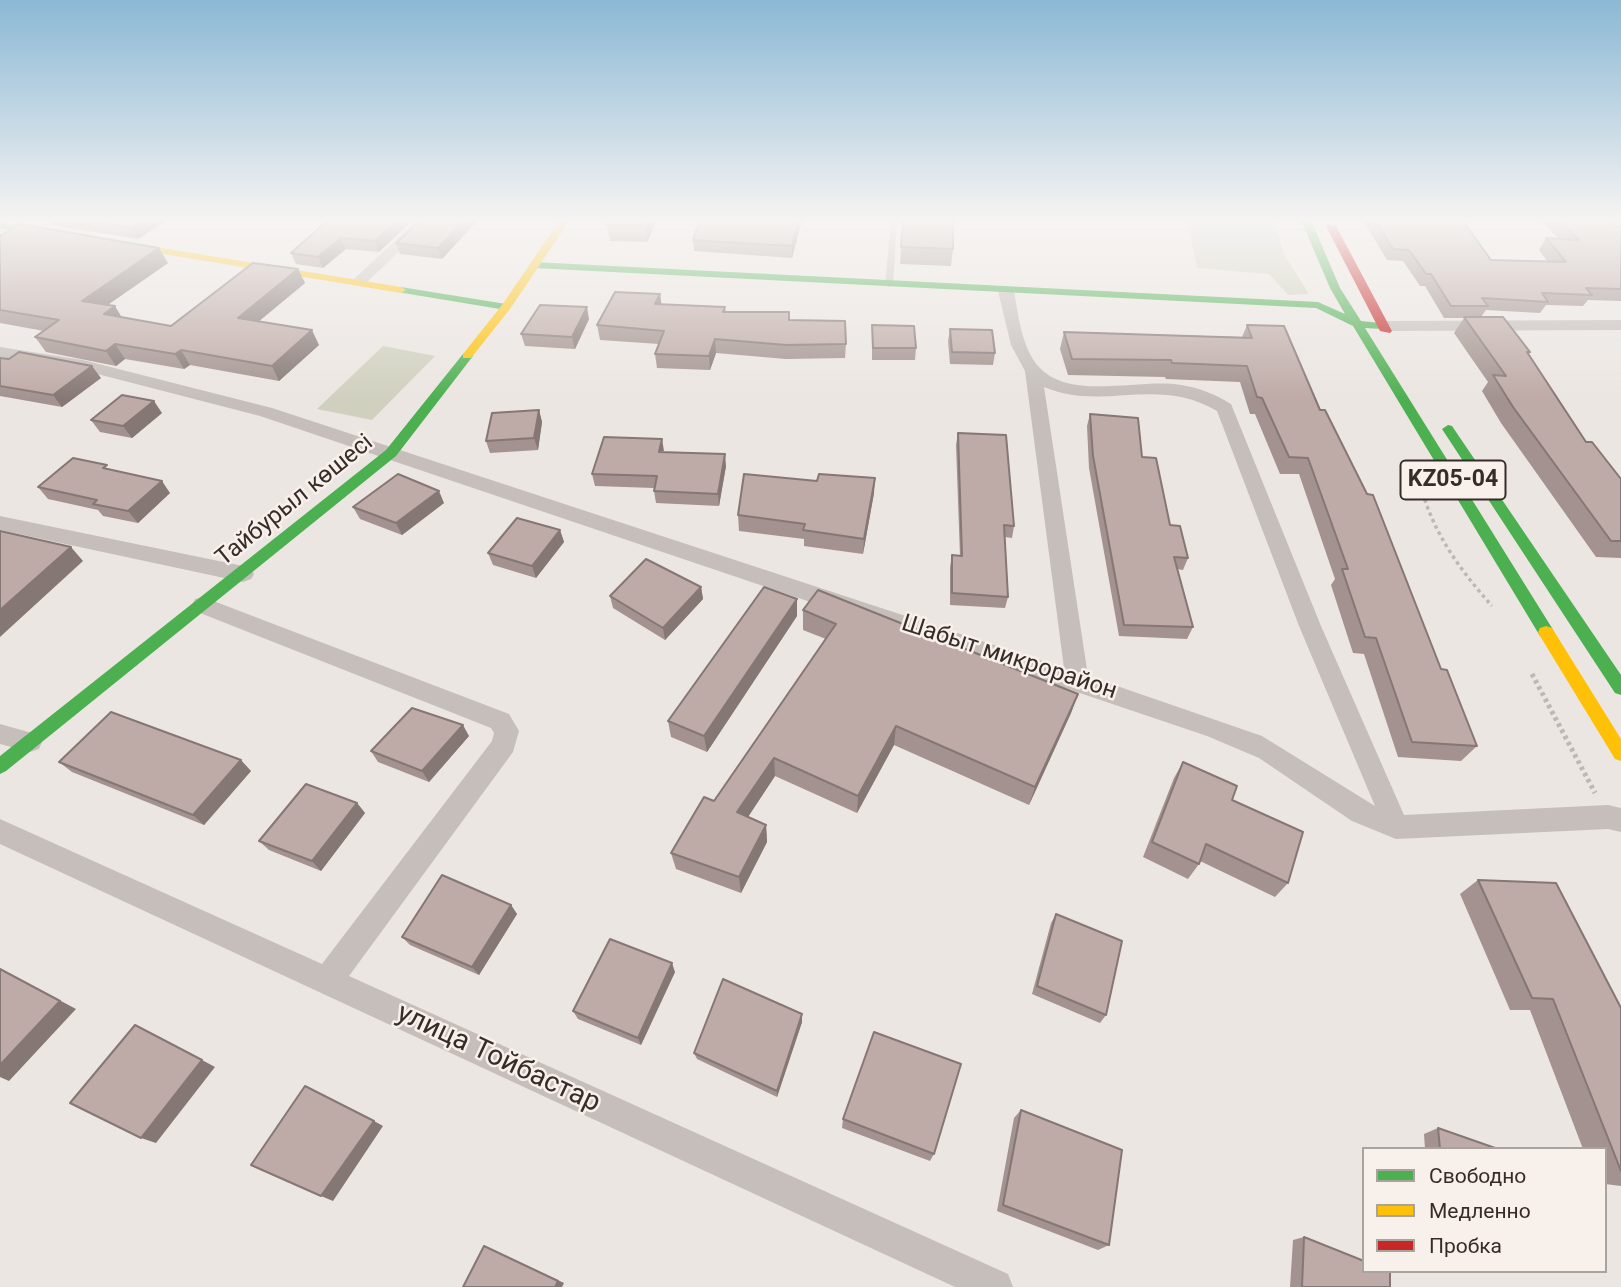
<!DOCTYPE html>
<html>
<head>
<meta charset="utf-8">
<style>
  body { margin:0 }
  #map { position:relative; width:1621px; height:1287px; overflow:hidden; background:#ece6e2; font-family:Roboto,sans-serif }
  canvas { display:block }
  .legend { position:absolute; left:1362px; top:1147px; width:245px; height:126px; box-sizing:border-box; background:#f8f0ea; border:2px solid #aaa29d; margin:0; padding:9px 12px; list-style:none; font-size:21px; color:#362c2a }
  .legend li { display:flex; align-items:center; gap:14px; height:35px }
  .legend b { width:35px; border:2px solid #aaa29d }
</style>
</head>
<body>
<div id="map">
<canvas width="1621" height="1287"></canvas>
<ul class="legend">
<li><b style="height:9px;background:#4caf50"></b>Свободно</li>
<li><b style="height:9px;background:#ffc107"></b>Медленно</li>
<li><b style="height:9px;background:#c62828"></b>Пробка</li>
</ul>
</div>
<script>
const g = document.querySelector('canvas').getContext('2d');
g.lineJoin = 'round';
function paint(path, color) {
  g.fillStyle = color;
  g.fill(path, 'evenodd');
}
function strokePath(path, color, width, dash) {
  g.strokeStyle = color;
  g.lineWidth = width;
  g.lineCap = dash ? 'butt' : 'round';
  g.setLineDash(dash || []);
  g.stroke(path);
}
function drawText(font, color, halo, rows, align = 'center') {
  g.font = font + ' Roboto,sans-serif';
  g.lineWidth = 5;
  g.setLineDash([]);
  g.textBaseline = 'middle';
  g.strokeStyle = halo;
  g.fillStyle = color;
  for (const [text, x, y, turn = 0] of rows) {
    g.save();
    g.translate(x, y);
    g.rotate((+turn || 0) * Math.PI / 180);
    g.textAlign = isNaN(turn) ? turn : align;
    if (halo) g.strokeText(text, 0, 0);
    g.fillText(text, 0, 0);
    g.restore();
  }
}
paint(new Path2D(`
  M1187 220H1274L1284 254 1309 294 1288 295 1269 274 1197 268Z
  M383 346 435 356 372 420 317 409Z`), '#cfd0be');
strokePath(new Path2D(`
  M1421 486C1432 532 1461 571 1492 606`), '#beb7b4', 3.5, [3.5, 3.5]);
strokePath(new Path2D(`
  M1532 674 1595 793`), '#beb7b4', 5, [3.5, 3.5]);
paint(new Path2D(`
  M891 220H897L893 285 889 287 885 285Z`), '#c5bebb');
paint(new Path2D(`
  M417 220H432L364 285H354L351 282 354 279Z
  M1006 286 1014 291C1018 314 1022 350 1040 368 1072 401 1139 378 1181 385 1200 388 1215 394 1231 404L1321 626 1404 815 1608 805 1621 808V832L1608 829 1396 839 1352 821 1259 758 1207 736 260 416 82 370 0 357V347L83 360 272 408 1064 668 1025 371 1011 345 998 291ZM1044 387C1102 412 1158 375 1217 411L1299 626 1375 806 1262 736 1088 676Z
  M1621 320V330L1383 331 1375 326 1383 321Z
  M0 516 243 566 251 569 254 574 251 579 243 582 0 530Z
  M203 597 509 714 519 731 513 752 349 976 1008 1274 1013 1287H955L0 844V819L322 964 492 741 494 733 491 728 195 611 192 605 195 599Z
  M0 724 39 735 42 742 39 749 30 752 0 744Z`), '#c5bebb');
paint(new Path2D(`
  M1301 220H1311L1340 288 1361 321 1381 323 1387 326 1381 329 1365 328 1552 628 1554 632 1552 636H1540L1353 326 1316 308 534 268 529 265 534 262 1318 302 1345 314 1330 288Z
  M0 222 57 231 62 234 57 237 0 228Z
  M401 287 506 304 511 307 506 310 397 292 396 290Z
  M467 352 473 356 396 456 6 771 0 774V756L386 450 463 354Z
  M1448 425 1452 426 1621 675V695L1615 693 1442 429Z`), '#4caf50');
paint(new Path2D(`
  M560 220H570L510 309 471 358H463V354L502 305Z
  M119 241 401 287 406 290 401 293 115 246 114 244Z
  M1546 626 1552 628 1621 739V761L1615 759 1540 636 1538 632 1540 628Z`), '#ffc107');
paint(new Path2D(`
  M1328 224 1336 226 1392 331 1390 333 1380 331 1326 226Z`), '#c62828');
paint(new Path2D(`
  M48 220H167L138 239 51 225Z
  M328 220H413L379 252 346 249 323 268 296 264 291 253Z
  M478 220 442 259 400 254 396 243Z
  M657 220 647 242 610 241 607 225Z
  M700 220H802L792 258 694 251 693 240Z
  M903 220 953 249 951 266 900 264Z
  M1363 220H1462L1491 260 1548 262 1539 250 1546 238 1559 239 1541 220H1611L1621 230V301L1588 300 1583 306 1546 305 1540 313 1486 310 1481 317 1530 352 1529 354 1586 442 1621 479V558L1596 557 1501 423 1482 391 1488 382 1454 333 1464 318H1444L1425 286H1420L1403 261 1387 260Z
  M1614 220H1621V227Z
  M0 236 168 263 107 305 121 317 171 326 298 269 305 283 259 321 319 345 279 381 190 365 184 369 125 359 116 366 46 352 35 337 44 331 0 323Z
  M660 294 661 304 725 307 726 312 790 320 846 344 845 358 786 359 716 353 710 370 657 368 655 354 659 344 600 340 597 325Z
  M589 319 575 349 525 346 521 334Z
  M872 325 916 348 915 360H872Z
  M1247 325 1320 410 1477 746 1461 761 1398 757 1364 654 1353 653 1331 585 1335 579 1299 474H1280L1255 414H1250L1240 382 1166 379 1165 377 1068 375 1060 349 1064 332 1242 337Z
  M950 329 995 353 993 365 950 364 948 341Z
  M0 358 101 378 62 407 0 396Z
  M539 410 542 422 538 450 490 453 486 441Z
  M162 413 132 438 100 432 91 420Z
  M1090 414 1142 457 1170 525 1188 558 1183 570 1177 569 1193 627 1187 639 1119 636 1089 468 1087 426Z
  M958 433 1014 526 1012 538 1005 537 1008 597 1005 608 950 605V567L952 555 960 556 956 445Z
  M663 452 726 466 719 506 656 503 654 491V488L595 486 592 474Z
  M111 470 170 493 138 523 103 516 98 510 48 499 38 487Z
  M874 493 863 554 804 546V539L739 531 738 515Z
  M444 503 402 535 360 519 353 507Z
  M560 530 564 542 536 578 493 565 488 553Z
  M701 587 703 599 665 640 613 608 610 596Z
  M797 599V616L707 752 671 737 668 721Z
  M803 610 1078 694 1071 713 1029 805 894 745 857 813 775 776 748 817 766 825 767 842 741 893 676 869 671 853 714 801 826 639 803 630Z
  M469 736 429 782 378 762 371 751Z
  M59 762 251 771 204 825 72 772Z
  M1183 762 1232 800 1288 883 1275 897 1200 861 1199 864 1188 879 1143 857 1174 778Z
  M357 803 365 813 321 871 269 850 259 841Z
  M1478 880 1621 1008V1186L1605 1184V1149H1583L1530 1010H1510L1460 894Z
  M511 905 517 914 479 975 410 945 402 937Z
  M1056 914 1106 1015 1100 1023 1032 994 1051 923Z
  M675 972 641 1045 578 1019 573 1011Z
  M802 1022 777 1097 697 1059 694 1053Z
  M1021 1110 1109 1245 1098 1250 997 1211 1014 1118Z
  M843 1119 934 1154 930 1161 842 1128Z
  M1438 1128 1498 1149H1425L1424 1134Z
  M1304 1237 1390 1287H1290L1293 1240Z`), '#a3928f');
paint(new Path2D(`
  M144 220H167L138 239 132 228Z
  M398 220H413L379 252 375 241Z
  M465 220H478L442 259 438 248Z
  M647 220H657L647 242 645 225Z
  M798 220H802L792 258V246Z
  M341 238 346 249 323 268 318 257Z
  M159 248 168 263 92 316 82 301Z
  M298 269 305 283 246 332 238 318Z
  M660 294 662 308 655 304Z
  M115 306 124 321 104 314Z
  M587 307 589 319 575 349 572 337Z
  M312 330 319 345 279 381 272 366Z
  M715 339 716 353 710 370 709 356Z
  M115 344 125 359 116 366 106 351Z
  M181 350 190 365 184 369 175 354Z
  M92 366 101 378 62 407 53 395Z
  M154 401 162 413 132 438 123 426Z
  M539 410 542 422 538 450 534 438Z
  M662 439 664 451 659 452Z
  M725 454 726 466 719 506 718 494Z
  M875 478 874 493 863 554 864 539Z
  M162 481 170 493 138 523 128 511Z
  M439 491 444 503 402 535 396 523Z
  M560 530 564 542 536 578 532 566Z
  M71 547 83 561 0 637V610Z
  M701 587 703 599 665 640 663 628Z
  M797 599V616L707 752 704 736Z
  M1078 694 1071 713 1029 805 1035 787Z
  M463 725 469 736 429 782 422 771Z
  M896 726 894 745 857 813 858 796Z
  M774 758 775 776 740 829 737 812Z
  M241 760 251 771 204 825 193 815Z
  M357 803 365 813 321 871 312 861Z
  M766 825 767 842 741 893 739 877Z
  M511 905 517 914 479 975 472 967Z
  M672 963 675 972 641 1045 638 1038Z
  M16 977 76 1009 9 1081 0 1077V1065Z
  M802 1014V1022L777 1097V1091Z
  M202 1060 215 1067 156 1143 141 1138Z
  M374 1121 383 1126 333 1201 321 1196Z
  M484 1246 564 1283 562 1287H555Z`), '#857774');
const building = new Path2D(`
  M82 220H144L132 228Z
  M328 220H398L375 241 341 238 318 257 291 253Z
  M421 220H465L438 248 396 243Z
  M610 220H647L645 225H607Z
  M700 220H798L792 246 693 240Z
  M903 220H953V249L901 247Z
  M1375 220H1462L1491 260 1566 262 1546 238 1579 240 1559 220H1611L1621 230V289L1586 288 1592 295 1542 293 1548 302 1482 298 1488 306H1451L1431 274H1426L1409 250 1393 249Z
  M20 224 159 248 82 301 115 306 104 314 171 326 253 263 298 269 238 318 312 330 272 366 181 350 175 354 115 344 106 351 35 337 59 320 0 310V236Z
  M615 292 660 294 655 304 725 307 723 312H789V320L845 321 846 344 786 345 715 339 709 356 655 354 664 331 597 325Z
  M540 305 587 307 572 337 521 334Z
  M1464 317H1503L1530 352H1527L1586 442H1592L1621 479V541H1611L1513 407 1493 375 1506 376Z
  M872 325 914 326 916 348H873Z
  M1247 325 1284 326 1320 410H1325L1367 494 1373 495 1441 669 1447 670 1477 746 1412 742 1376 638 1365 637 1342 569H1348L1308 458 1289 457 1262 398 1257 397 1247 366 1172 363 1171 360 1072 359 1064 332 1252 338Z
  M950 329 992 330 995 353 952 352Z
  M19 352 92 366 53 395 0 386V358L9 359Z
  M122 395 154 401 123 426 91 420Z
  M539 410 534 438 486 441 492 413Z
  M1090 414 1138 418 1142 457 1156 458 1170 525 1180 526 1188 558 1174 557 1193 627 1124 625 1093 456Z
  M958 433 1006 435 1014 526 1004 525 1008 597 952 593V555L962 556Z
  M604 437 662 439 659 452 725 454 718 494 654 491 657 476 592 474Z
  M73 458 107 465 103 468 162 481 128 511 93 504 97 500 38 487Z
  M398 474 439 491 396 523 353 507Z
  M744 474 817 481 819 474 875 478 864 539 803 530 805 524 738 515Z
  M517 518 560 530 532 566 488 553Z
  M0 531 71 547 0 610Z
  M646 559 701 587 663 628 610 596Z
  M764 587 797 599 704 736 668 721Z
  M818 590 1078 694 1035 787 896 726 858 796 774 758 737 812 766 825 739 877 671 853 704 797 714 801 836 624 803 610Z
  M412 708 463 725 422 771 371 751Z
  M111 712 241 760 193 815 59 762Z
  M1183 762 1237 786 1232 800 1303 832 1288 883 1206 844 1199 864 1152 842Z
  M306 784 357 803 312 861 259 841Z
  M442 875 511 905 472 967 402 937Z
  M1478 880 1556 883 1621 1008V1171L1553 999 1532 998Z
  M1056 914 1122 941 1106 1015 1037 986Z
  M610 939 672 963 638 1038 573 1011Z
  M0 969 60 1001 0 1065Z
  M723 979 802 1014 777 1091 694 1053Z
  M135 1025 202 1060 141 1138 70 1103Z
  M874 1032 961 1064 934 1154 843 1119Z
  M305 1086 374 1121 321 1196 251 1165Z
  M1021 1110 1122 1150 1109 1245 1003 1205Z
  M1438 1128 1498 1149H1440Z
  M1304 1237 1364 1261V1271L1390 1272V1287H1302Z
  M484 1246 558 1281 555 1287H463Z`);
paint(building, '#beaaa6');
strokePath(building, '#857774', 2);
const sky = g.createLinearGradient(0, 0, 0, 400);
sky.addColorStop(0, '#8bb8d5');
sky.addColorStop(0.55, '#f6f4f2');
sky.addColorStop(1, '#f6f4f200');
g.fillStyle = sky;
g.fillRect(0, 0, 1621, 400);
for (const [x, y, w] of [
  [1453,480,105]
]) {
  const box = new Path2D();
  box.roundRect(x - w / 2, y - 19.5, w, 39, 5);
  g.fillStyle = '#f8f0ea';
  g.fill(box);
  strokePath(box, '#362c2a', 2);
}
drawText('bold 23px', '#362c2a', null, [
  ["KZ05-04",1453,480]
]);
drawText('24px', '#362c2a', '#f8f0ea', [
  ["Тайбурыл көшесі",295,501,-39],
  ["Шабыт микрорайон",1009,658,18]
]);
drawText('28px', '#362c2a', '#f8f0ea', [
  ["улица Тойбастар",498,1059,25]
]);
</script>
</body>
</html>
